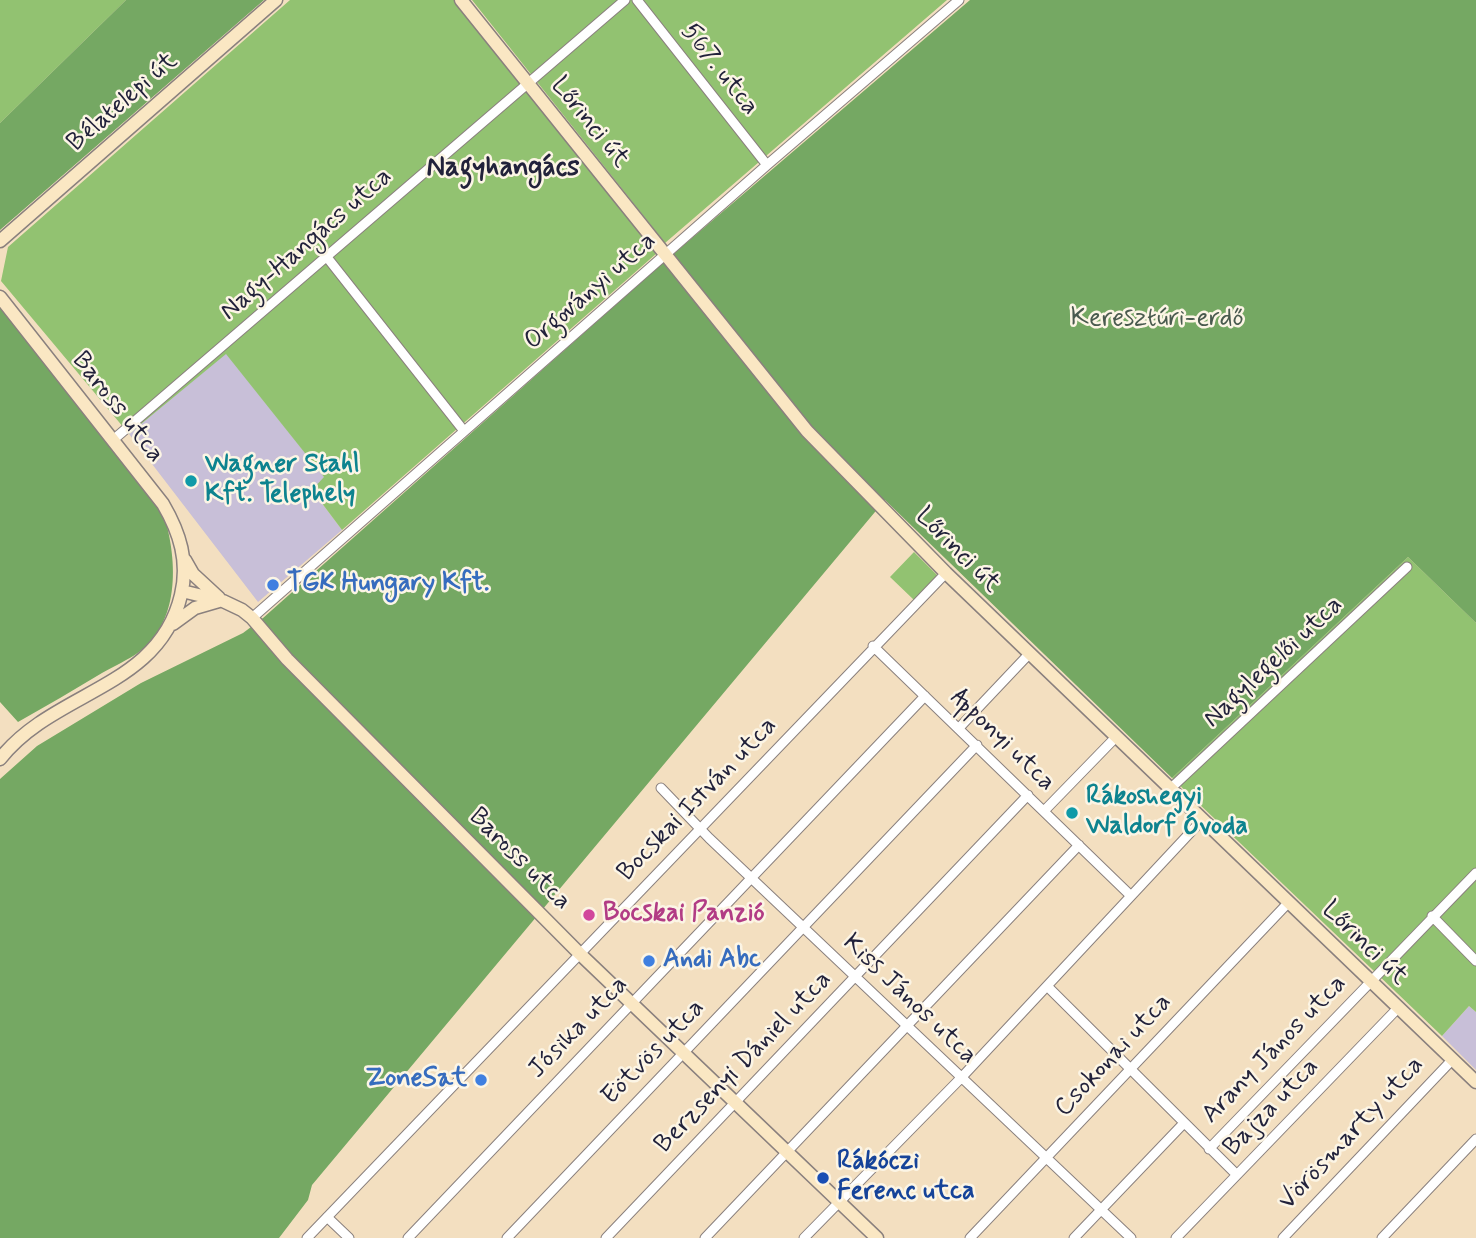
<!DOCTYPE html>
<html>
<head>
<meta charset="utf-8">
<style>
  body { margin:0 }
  canvas { display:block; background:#f3dfc0 }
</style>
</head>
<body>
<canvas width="1476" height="1238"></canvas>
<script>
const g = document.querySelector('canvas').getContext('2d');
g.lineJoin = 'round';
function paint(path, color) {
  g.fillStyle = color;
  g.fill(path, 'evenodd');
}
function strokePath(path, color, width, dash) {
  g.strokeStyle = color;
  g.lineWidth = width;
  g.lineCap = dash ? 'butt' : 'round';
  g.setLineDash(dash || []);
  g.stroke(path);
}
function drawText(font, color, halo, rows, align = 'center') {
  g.font = font + ' Mynerve,sans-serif';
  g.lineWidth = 5;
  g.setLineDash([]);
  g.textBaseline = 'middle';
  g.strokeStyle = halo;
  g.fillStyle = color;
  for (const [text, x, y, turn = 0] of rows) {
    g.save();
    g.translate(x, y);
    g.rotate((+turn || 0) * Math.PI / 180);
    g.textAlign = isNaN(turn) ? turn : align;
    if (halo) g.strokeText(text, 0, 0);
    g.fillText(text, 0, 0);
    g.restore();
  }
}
paint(new Path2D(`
  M226 353 325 478 312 490 342 530 258 602 129 434Z
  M1469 1006 1476 1012V1070L1442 1036Z`), '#c8bfd8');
paint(new Path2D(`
  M0 0H126L0 123Z
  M290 0H454L657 253 342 530 312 490 324 477 226 354 129 434 1 281 8 247Z
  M472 0H947L665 243Z
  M914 552 938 576 914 600 890 577Z
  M1408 557 1476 623V1012L1469 1006 1442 1036 1172 778Z`), '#92c271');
paint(new Path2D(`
  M126 0H264L0 230V123Z
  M970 0H1476V623L1408 557 1172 778 885 500 312 1185 308 1200 279 1238H0V779L37 746 141 683 243 633 263 618 657 268Z
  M0 307 163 512C177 556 182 620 139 652 128 660 114 666 102 673 74 690 46 706 18 722L0 702Z`), '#75a863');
const street = new Path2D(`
  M637 0 767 165
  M326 256 464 431
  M113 440 625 0
  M252 618 767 165 959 0
  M873 646 1130 895
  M959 728 1029 654
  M661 788 709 838 1131 1238
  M1170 789 1407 567
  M1044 811 1116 737
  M1432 916 1476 961
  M1047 986 1236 1174
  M1209 1149 1476 873
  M327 1217 349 1238
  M307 1238 946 573
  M408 1238 925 696
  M507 1238 977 745
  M606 1238 1028 795
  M705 1238 1079 845
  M804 1238 961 1078 1202 820
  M970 1238 1288 903
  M1074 1238 1184 1123
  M1176 1238 1398 1008
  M1283 1238 1452 1060
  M1382 1238 1476 1139`);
const secondary = new Path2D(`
  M461 0 807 431 946 573 1476 1082
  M0 241 276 0
  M0 297 163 504C180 533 189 562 181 595 159 689 54 690 0 759
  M185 560 193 574 219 598
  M182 591 223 601 242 610 252 618 287 659 580 954 877 1238
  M173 624 195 608 219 601`);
strokePath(street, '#8a807e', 11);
strokePath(secondary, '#8a807e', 15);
strokePath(street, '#fff', 9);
strokePath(secondary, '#fae7c3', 12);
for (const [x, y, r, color] of [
  [191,481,7,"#0f9aa8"],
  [273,585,7,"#3f7fe0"],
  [1072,813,7,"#0f9aa8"],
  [589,915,7,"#d1479c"],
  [649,961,7,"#3f7fe0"],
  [481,1080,7,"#3f7fe0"],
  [823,1178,7,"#1a4fb4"]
]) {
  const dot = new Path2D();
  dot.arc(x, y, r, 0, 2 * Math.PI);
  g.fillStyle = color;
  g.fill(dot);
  strokePath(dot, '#fcf5e5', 2.5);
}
drawText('26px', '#22223b', '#fcf5e5', [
  ["567. utca",719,70,52],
  ["Bélatelepi út",123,103,-41],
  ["Lőrinci út",589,123,51],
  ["Nagy-Hangács utca",307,245,-41],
  ["Orgoványi utca",591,292,-41],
  ["Baross utca",117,408,52],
  ["Lőrinci út",957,551,45],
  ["Nagylegelői utca",1274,663,-43],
  ["Apponyi utca",1002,741,44],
  ["Bocskai István utca",698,800,-46],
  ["Baross utca",519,860,45],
  ["Lőrinci út",1364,944,44],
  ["Kiss János utca",909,1000,44],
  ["Jósika utca",579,1028,-46],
  ["Arany János utca",1275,1050,-46],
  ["Eötvös utca",654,1053,-46],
  ["Csokonai utca",1114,1056,-47],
  ["Berzsenyi Dániel utca",744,1063,-46],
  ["Bajza utca",1272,1108,-46],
  ["Vörösmarty utca",1352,1134,-47]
]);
drawText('26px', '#495a4e', '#fcf5e5', [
  ["Keresztúri-erdő",1157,320]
]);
drawText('bold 26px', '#0d838f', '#fcf5e5', [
  ["Wagner Stahl",205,466],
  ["Kft. Telephely",205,496],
  ["Rákoshegyi",1086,798],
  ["Waldorf Óvoda",1086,828]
], 'left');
drawText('bold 26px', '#366cbe', '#fcf5e5', [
  ["TGK Hungary Kft.",287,585],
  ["Andi Abc",663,961],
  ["ZoneSat",467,1080,"right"]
], 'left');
drawText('bold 26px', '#b23c85', '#fcf5e5', [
  ["Bocskai Panzió",603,915]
], 'left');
drawText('bold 26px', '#164399', '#fcf5e5', [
  ["Rákóczi",837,1163],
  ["Ferenc utca",837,1193]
], 'left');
drawText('bold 28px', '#22223b', '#fcf5e5', [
  ["Nagyhangács",503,169]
]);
</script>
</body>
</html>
